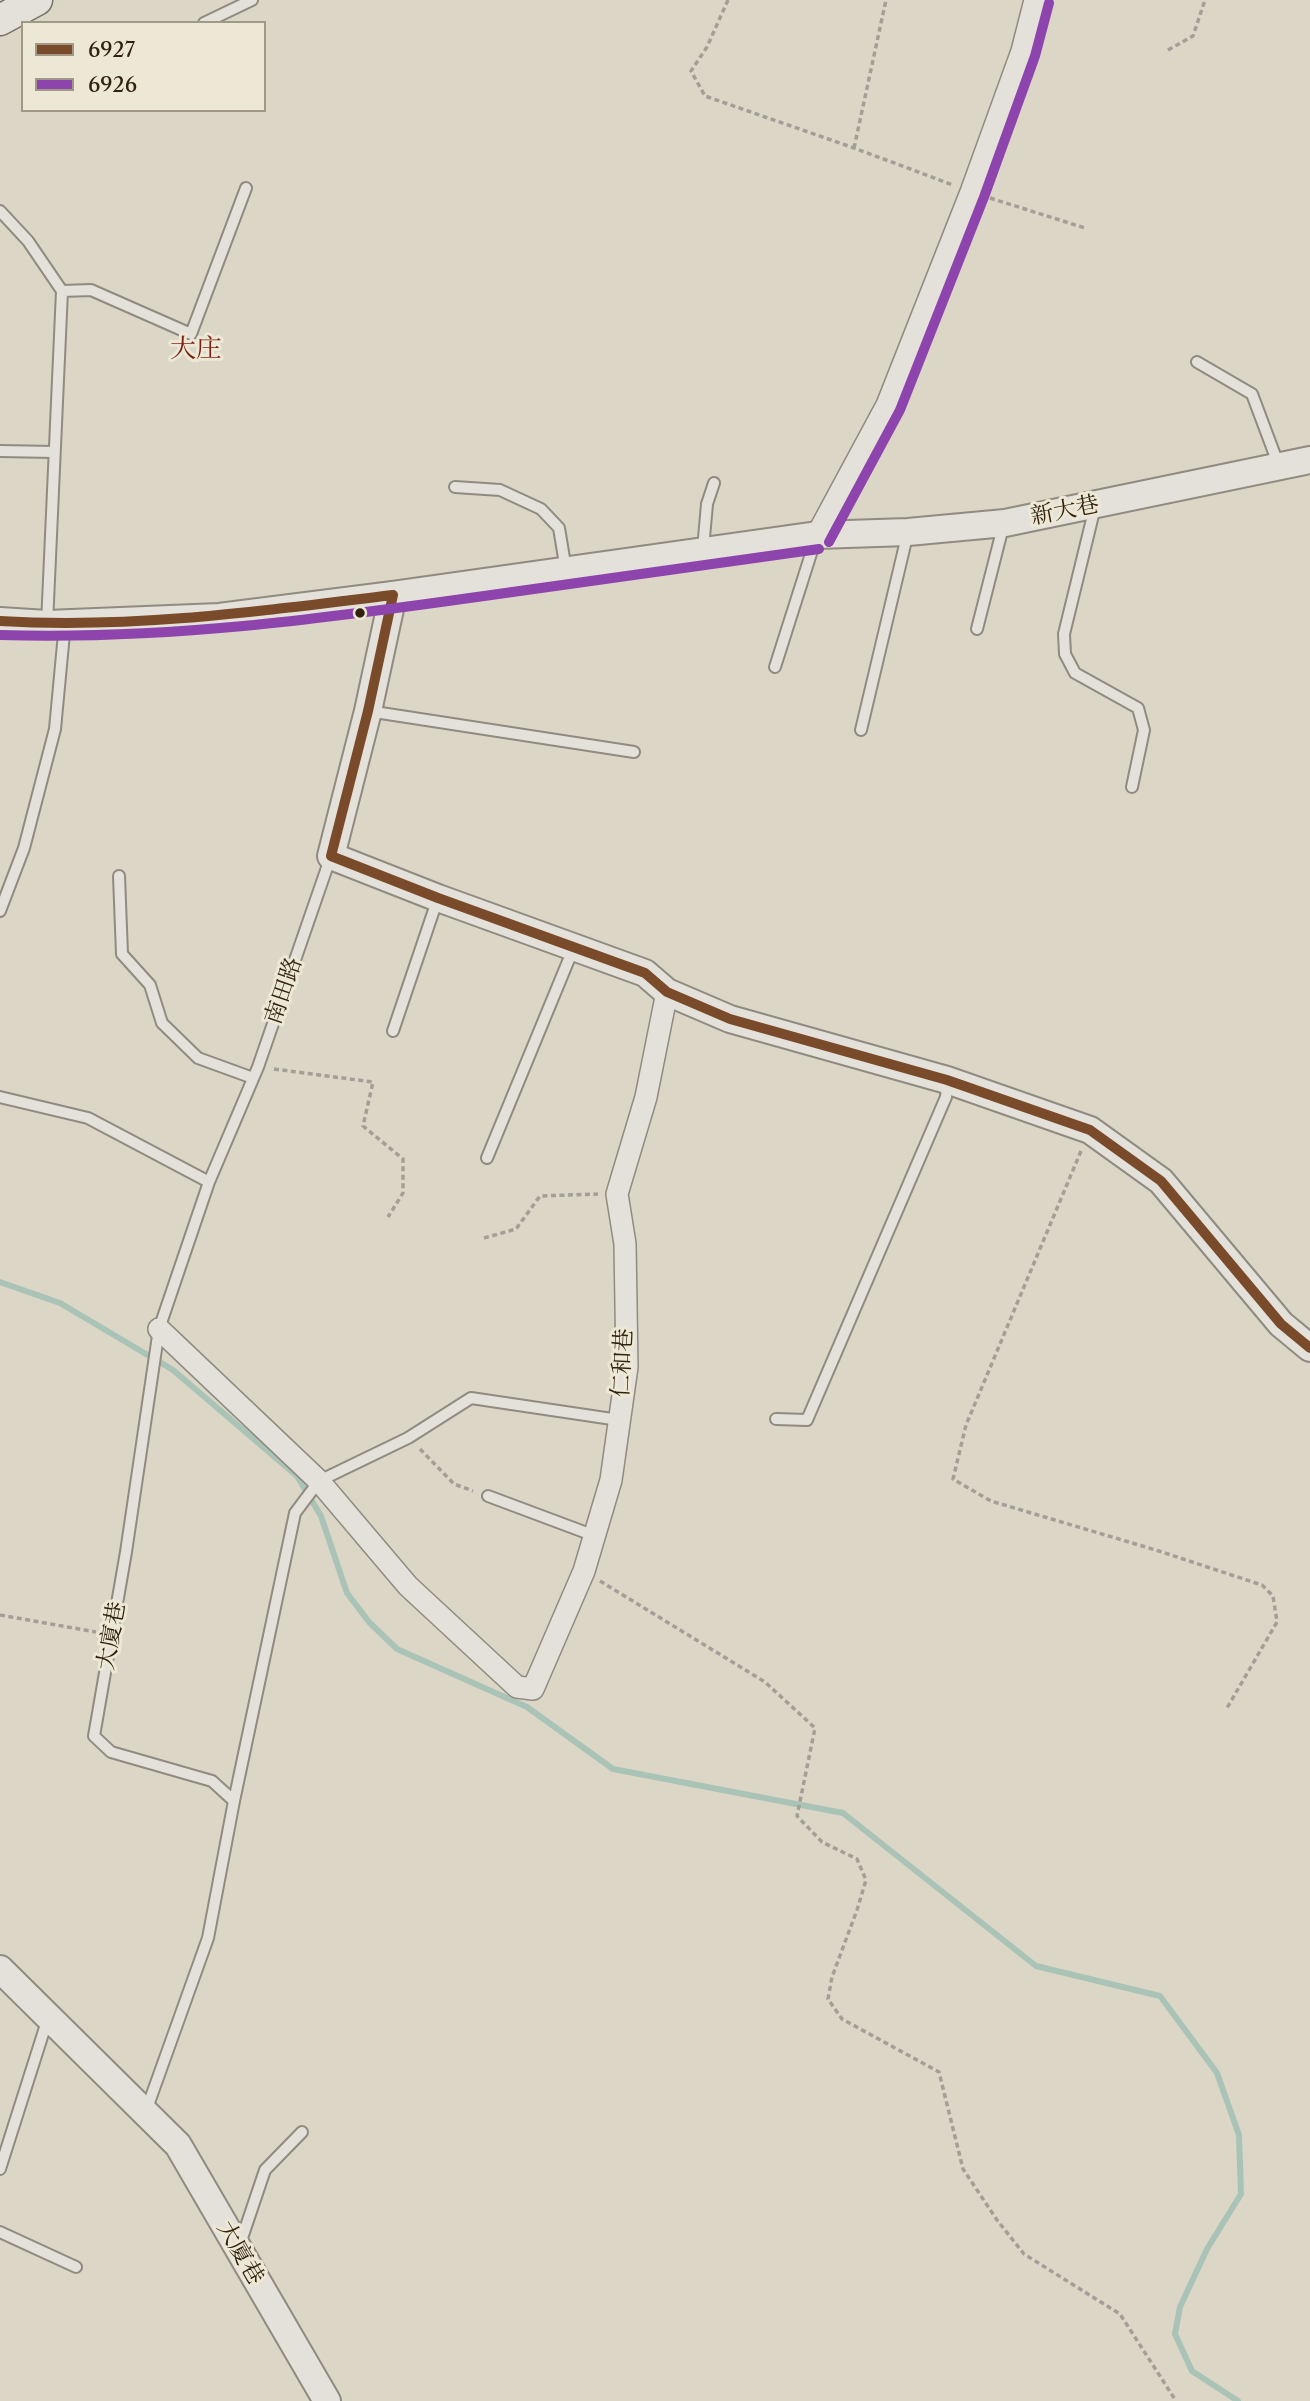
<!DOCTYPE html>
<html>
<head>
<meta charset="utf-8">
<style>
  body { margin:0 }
  #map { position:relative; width:1310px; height:2401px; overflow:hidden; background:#dcd6c6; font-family:"Libre Caslon Text",serif }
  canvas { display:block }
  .legend { position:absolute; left:21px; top:21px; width:245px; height:91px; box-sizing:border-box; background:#ede8d5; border:2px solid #a19986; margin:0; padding:9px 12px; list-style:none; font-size:21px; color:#30220f }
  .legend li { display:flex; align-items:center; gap:14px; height:35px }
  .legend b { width:35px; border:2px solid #a19986 }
</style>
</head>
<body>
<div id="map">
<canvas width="1310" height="2401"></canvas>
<ul class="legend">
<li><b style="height:9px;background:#7a4b2a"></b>6927</li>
<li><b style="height:9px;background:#8e44ad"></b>6926</li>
</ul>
</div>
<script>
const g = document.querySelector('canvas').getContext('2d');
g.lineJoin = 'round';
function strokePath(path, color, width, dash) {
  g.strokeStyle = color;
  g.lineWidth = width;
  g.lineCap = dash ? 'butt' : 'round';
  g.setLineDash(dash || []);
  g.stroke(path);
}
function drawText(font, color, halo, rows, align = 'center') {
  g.font = font + ' "Libre Caslon Text","Noto Serif TC",serif';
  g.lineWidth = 6;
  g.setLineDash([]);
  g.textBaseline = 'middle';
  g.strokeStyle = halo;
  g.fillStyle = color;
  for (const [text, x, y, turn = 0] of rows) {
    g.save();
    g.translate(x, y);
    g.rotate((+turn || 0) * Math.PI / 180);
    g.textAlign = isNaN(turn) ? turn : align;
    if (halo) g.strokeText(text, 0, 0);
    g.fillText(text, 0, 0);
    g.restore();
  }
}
strokePath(new Path2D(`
  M0 1282 60 1303 173 1370 297 1476 321 1516 347 1593 369 1622 397 1649 527 1707 613 1769 843 1813 1036 1966 1160 1996 1217 2073 1239 2135 1241 2194 1207 2249 1180 2307 1175 2334 1192 2371 1238 2401`), '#aac3b7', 6);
const service = new Path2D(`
  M204 23 252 0
  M0 211 28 241 62 291 91 290 191 334 246 188
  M1197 362 1252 394 1279 466
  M0 451 54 452
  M455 487 500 490 541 509 559 528 566 570
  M1095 507 1064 634 1065 654 1075 673 1138 708 1144 730 1132 787
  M703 549 707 504 714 483
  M47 624 62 291
  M977 629 1004 523
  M775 667 816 538
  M368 711 634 752
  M861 730 908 532
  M119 876 122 954 150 985 162 1023 198 1058 253 1078
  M0 911 24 848 55 729 65 623
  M393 1031 438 898
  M0 1097 88 1118 209 1182
  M487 1158 574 947
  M776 1419 807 1420 946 1097 947 1083
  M488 1496 595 1536
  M234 1801 295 1513 319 1481 408 1438 471 1398 619 1420
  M146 2111 208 1938 234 1801 212 1781 111 1752 94 1736 126 1552 159 1329 209 1182 258 1067 331 856
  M0 2169 48 2018
  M0 2232 76 2267
  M240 2244 265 2170 302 2132`);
const minor = new Path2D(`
  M817 535 887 405 971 192 1022 51 1035 0
  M159 1329 319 1481 408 1586 517 1687 533 1689 584 1571 611 1480 627 1367 625 1244 617 1194 646 1097 667 992`);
const tertiary = new Path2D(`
  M393 595 368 711 331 856 438 898 645 973 667 992 730 1019 947 1080 1090 1130 1161 1181 1281 1324 1310 1348
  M0 621 47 624 219 617 393 595 817 535 908 532 1005 523 1310 460
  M0 1969 178 2145 327 2401`);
const secondary = new Path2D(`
  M0 20 37 0`);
strokePath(service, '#908b80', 14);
strokePath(minor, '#908b80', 24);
strokePath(tertiary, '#908b80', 30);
strokePath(secondary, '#777267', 33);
strokePath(new Path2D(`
  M728 0 707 47 691 71 705 96 854 148 953 185
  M1168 50 1193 36 1205 0
  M854 148 886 0
  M990 198 1085 228
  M274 1069 373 1082 363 1126 403 1159V1193L388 1217
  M1081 1151 966 1425 953 1479 991 1501 1159 1551 1262 1585 1273 1596 1277 1622 1227 1708
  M484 1238 516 1229 540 1196 598 1194
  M420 1449 454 1484 473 1491
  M600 1581 765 1682 815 1728 797 1816 822 1842 857 1859 866 1880 857 1910 832 1977 828 1999 842 2019 939 2072 963 2169 997 2220 1024 2254 1120 2314 1176 2401
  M0 1615 96 1632`), '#a29f97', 3.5, [5, 3.5]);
strokePath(service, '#e4e1da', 10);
strokePath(minor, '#e4e1da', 21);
strokePath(tertiary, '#e4e1da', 26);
strokePath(secondary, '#e4e1da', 30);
strokePath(new Path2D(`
  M0 621C132 629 263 611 393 595
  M331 856 438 898 645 973 667 992 730 1019 947 1080 1090 1130 1161 1181 1281 1324 1310 1348
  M331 856 368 711 393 595`), '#7a4b2a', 10);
strokePath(new Path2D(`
  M829 542 900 410 984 197 1035 56 1049 3
  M0 635C166 640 321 619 484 596 596 580 707 565 819 549`), '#8e44ad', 10);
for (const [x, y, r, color] of [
  [360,613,6,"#30220f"]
]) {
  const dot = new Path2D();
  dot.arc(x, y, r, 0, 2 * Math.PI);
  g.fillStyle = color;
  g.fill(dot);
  strokePath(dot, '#ede8d5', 2.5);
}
drawText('23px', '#30220f', '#ede8d5', [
  ["新大巷",1065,511,-11],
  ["南田路",284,991,-71],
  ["仁和巷",623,1363,-87],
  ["大廈巷",112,1636,-80],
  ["大廈巷",240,2253,60]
]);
drawText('26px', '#7a1f14', '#ede8d5', [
  ["大庄",196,349]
]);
</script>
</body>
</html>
